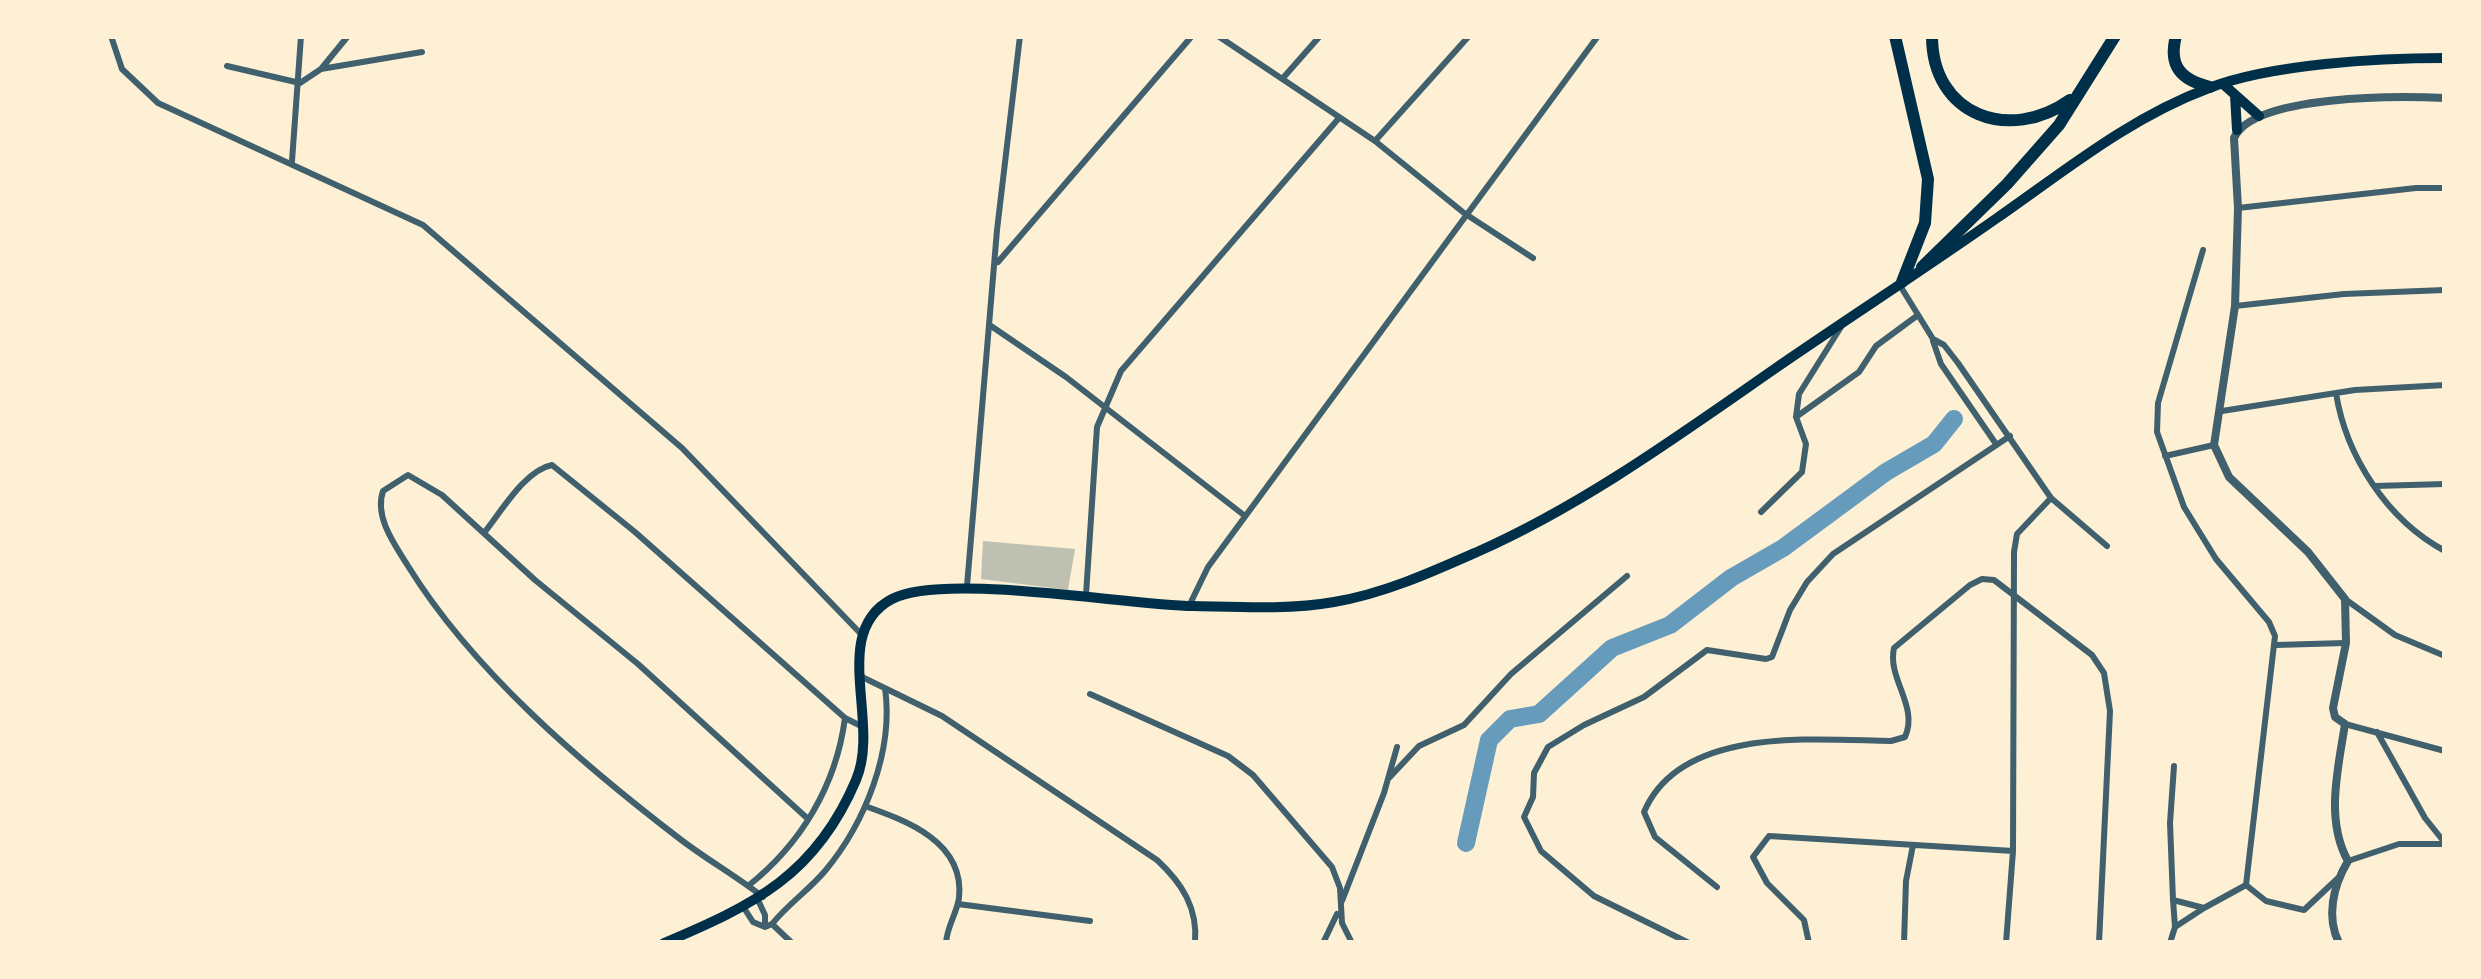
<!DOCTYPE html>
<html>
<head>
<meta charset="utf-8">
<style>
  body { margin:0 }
  #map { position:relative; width:2481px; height:979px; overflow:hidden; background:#fdf0d5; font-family:"Noto Serif",serif }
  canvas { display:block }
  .frame { position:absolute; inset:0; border:39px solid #fdf0d5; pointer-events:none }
</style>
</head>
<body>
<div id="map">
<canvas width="2481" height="979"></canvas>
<div class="frame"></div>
</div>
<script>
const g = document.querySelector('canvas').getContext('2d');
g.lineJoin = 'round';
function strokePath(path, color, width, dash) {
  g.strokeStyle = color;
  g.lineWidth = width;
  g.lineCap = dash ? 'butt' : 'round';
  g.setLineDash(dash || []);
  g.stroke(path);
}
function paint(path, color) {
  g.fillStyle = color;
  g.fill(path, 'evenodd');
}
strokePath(new Path2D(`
  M1466 843 1489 740 1510 719 1539 714 1612 648 1670 625 1731 578 1783 548 1886 472 1934 444 1954 419`), '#669bbc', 18);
paint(new Path2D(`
  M983 541 1075 549 1068 590 981 579Z`), '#bec0b2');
strokePath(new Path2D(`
  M111 36 122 69 158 103 423 225 682 448 861 634
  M1218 36 1375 141 1464 213 1533 258
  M227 66 300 83 321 69 422 52
  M321 69 348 36
  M1283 78 1320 36
  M1375 141 1469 36
  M292 161 301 36
  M2238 208 2416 188H2445
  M2203 250 2158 403 2157 432 2184 507 2216 559 2269 622 2275 636 2246 885 2266 901 2304 910 2337 879
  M998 262 1192 36
  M1899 284 1933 339 1944 345 1958 363 2051 498 2107 546
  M2235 306 2344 294 2445 290
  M991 326 1066 377 1245 516
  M1933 341 1941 364 1996 444
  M2336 393C2346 456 2387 520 2445 551
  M2222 411 2355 390 2445 385
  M1796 417 1859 372 1876 346 1918 315
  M2165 456 2214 445
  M2375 486 2445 484
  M1761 512 1802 472 1806 444 1796 417 1799 394 1841 327
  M484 533C501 512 525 470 552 465L635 532 845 718 863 727
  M967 586 997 230 1020 36
  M1086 595 1097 427 1121 371 1339 118
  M2345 599 2395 635 2445 656
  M1189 606 1208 567 1598 36
  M2276 645 2345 643
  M860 676 942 716 1157 860C1182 883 1198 908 1195 943
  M1090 694 1228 756 1253 775 1332 867 1340 888 1342 923 1352 943
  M2345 724 2445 751
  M2377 732 2425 818 2445 843
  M2174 766 2170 823 2173 900 2204 908 2246 885
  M1389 778 1419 746 1464 725 1511 674 1627 576
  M865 806C907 821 965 842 959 898 957 913 947 926 946 943
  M2348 861 2399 844H2445
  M748 886C801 844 836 786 845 718
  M1717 887 1655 837 1644 812C1681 725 1816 740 1891 741L1905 737C1919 706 1887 679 1894 648L1970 585 1982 579 1994 580 2092 655 2104 673 2110 711 2099 943
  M763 897C736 876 706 859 680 839 582 764 473 671 408 566 395 545 374 517 383 491L408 475 442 495 535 580 638 664 808 819
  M758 900 765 915V927
  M1342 901 1384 793 1397 747
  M958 904 1090 921
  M744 908 753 922 765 927 772 924 792 943
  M772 924C788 904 809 890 825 871 865 823 894 751 885 688
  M2175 927 2204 908
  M1323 943 1337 914
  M1689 943 1594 896 1541 851 1524 817 1533 797 1534 773 1548 747 1584 725 1644 697 1707 650 1766 659 1772 657 1790 610 1807 582 1833 554 2010 436
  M1809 943 1804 920 1767 883 1753 857 1769 836 2013 851
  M1904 943 1906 881 1913 845
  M2006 943 2013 851 2014 552 2017 534 2051 498
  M2170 943 2175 927 2173 900`), '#3f606c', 6);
strokePath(new Path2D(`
  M2339 943C2326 917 2333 886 2348 861 2325 820 2338 769 2345 724L2335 717 2333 708 2346 643 2345 599 2308 552 2229 477 2214 445 2235 306 2238 208 2234 138C2254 94 2401 96 2445 98`), '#3f606c', 8);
strokePath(new Path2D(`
  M2223 84 2259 116
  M2235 95 2237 130
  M664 943C754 905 816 875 856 780 881 723 829 632 892 599 942 572 1126 605 1193 606 1239 607 1289 610 1334 602 1383 594 1432 572 1477 552 1583 505 1678 436 1773 370 1847 319 1923 270 1997 218 2066 170 2129 118 2209 88 2271 64 2378 58 2445 58`), '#003049', 10);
strokePath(new Path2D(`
  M1895 36 1928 179 1925 223 1902 282
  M1932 36C1932 116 2010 143 2070 100
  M2176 36C2168 66 2181 80 2210 87
  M1922 267 2007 184 2059 125 2115 36`), '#003049', 12);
</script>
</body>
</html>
